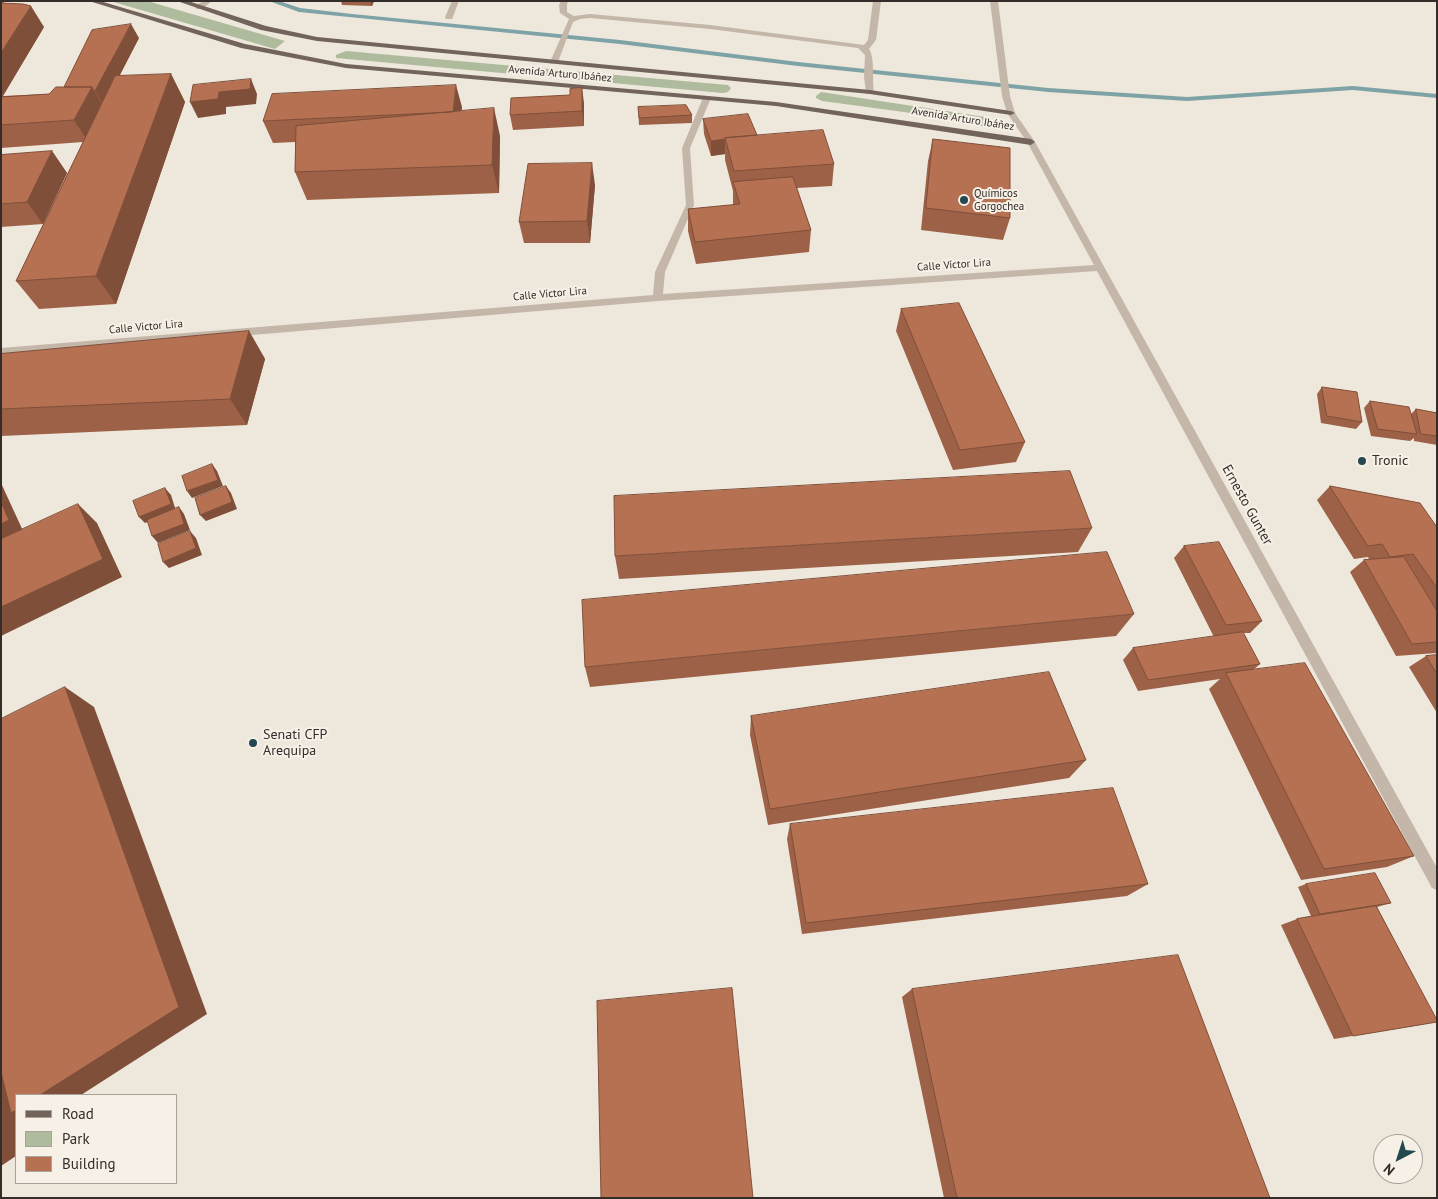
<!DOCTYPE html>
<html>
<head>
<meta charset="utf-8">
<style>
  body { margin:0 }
  #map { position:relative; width:1438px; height:1199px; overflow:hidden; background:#eee7db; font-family:"PT Sans",sans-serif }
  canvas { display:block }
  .frame { position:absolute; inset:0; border:2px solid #332c28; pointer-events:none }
  .legend { position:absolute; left:15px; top:1094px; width:162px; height:90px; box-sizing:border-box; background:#f6f0e7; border:1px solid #a8a29b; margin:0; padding:6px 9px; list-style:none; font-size:15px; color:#332c28 }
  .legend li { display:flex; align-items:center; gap:10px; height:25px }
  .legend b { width:25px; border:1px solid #a8a29b }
  .north { position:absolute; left:1373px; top:1134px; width:50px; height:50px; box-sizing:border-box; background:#f6f0e7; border:1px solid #a8a29b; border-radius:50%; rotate:220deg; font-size:14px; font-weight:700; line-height:20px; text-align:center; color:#332c28 }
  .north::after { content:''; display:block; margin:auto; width:18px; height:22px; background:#23494f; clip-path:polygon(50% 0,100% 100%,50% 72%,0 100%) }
</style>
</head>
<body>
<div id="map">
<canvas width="1438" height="1199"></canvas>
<div class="frame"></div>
<ul class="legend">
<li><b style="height:6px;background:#73645b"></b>Road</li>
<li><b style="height:14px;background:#afbb9d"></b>Park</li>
<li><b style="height:14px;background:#b67152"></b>Building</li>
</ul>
<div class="north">N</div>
</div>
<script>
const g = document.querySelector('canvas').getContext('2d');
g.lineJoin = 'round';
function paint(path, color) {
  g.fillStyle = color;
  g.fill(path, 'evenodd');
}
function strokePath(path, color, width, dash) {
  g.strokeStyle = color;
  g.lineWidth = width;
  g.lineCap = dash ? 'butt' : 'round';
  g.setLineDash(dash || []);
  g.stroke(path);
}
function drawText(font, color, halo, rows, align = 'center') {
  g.font = font + ' "PT Sans",sans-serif';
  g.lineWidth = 4;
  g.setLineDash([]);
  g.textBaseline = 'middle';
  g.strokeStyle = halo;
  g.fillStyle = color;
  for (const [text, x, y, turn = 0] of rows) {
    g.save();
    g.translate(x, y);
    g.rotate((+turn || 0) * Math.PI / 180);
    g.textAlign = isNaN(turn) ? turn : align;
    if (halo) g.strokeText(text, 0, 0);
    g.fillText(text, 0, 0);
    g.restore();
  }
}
paint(new Path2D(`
  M110 1H147L285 41 275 49Z
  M346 51 728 85 731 88 728 92 723 93 336 58V55Z
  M821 92 985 117 992 120 993 124 991 126H981L904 112 822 101 816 98V96Z`), '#afbb9d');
paint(new Path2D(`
  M269 1H279L300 8 352 14 620 40 798 62 1048 88 1187 97 1353 86 1437 94V98L1353 90 1187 101 1048 92 798 66 620 44 299 12Z`), '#7ea3a7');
paint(new Path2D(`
  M204 1H212L202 9H196V5Z
  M452 1H459L452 19H446L445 17Z
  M561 1H568L567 5V12L574 16 590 14 710 25 864 45 868 40 873 1H881L876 40 869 49C875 56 872 81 874 92L870 94 866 92 864 77 865 55 858 48 710 29 590 18 580 19 573 22 558 62 551 64 550 62 569 19 560 13 559 5Z
  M990 1H998L1010 96 1015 113 1035 142 1437 868V890L1432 888 1097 271 658 301 1 356V348L653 295 655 272 686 205 682 148 703 98 707 96 711 98 690 148 694 205 665 272 663 294 1094 265 1027 142 1007 113 1002 96Z`), '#c4b7a9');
paint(new Path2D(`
  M89 1H100L245 44 346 64 776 102 1031 139 1035 142 1031 145 776 106 346 68 241 48Z
  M177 1H188L266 26 317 37 870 90 1011 111 1015 113 1011 115 870 94 317 41 261 30Z`), '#73645b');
paint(new Path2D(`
  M1 1 44 27 3 96 49 94 64 87 139 38 119 76 171 74 185 102 116 304 39 309 16 281 83 142 1 148Z
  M341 1H374L372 6 342 5Z
  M584 103V126L513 130 510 115Z
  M462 107 461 111 500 136 499 193 307 200 295 172V142L273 143 263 121Z
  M638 107 692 115V123L639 125Z
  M703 119 757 135 834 164 832 186 797 188 811 230 809 252 696 264 688 231V209L733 205V191L725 160V154L711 156 704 134Z
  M933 139 1010 218 1003 240 921 230 928 161Z
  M52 151 67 173 43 224 1 227V155Z
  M595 185 590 243H524L519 222Z
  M901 309 1025 442 1016 462 953 470 896 331Z
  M249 331 265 359 247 425 1 436V354Z
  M1322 387 1362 422 1356 429 1321 423 1317 394Z
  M1370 401 1411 414 1416 409 1437 413V445L1414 441V438L1410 441 1371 436 1364 408Z
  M1330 486 1437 527V653L1396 656 1350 572 1364 560 1369 559 1368 557 1354 559 1317 500Z
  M1092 528 1078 552 619 579 615 556Z
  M1184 546 1262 621 1250 633H1243L1260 664 1253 670 1414 856 1387 867 1301 880 1209 689 1220 679 1138 691 1123 660 1133 648 1214 637 1174 558Z
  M1134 614 1116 636 590 687 585 667Z
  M1437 655V713L1409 667 1426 656Z
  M751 716 1086 760 1069 778 768 825 750 735Z
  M790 824 1148 884 1127 896 802 934 787 839Z
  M1306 884 1391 903 1377 907 1437 1022 1334 1039 1281 925 1297 919 1311 916 1298 887Z
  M912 989 1270 1198H944L902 997Z`), '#9d6147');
paint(new Path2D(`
  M370 1H374L372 6Z
  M31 6 44 27 1 99V53Z
  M131 24 139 38 104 106 95 91Z
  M171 74 185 102 116 304 96 276Z
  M251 79 257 94 256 104 226 107V114L198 118 190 102 219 92Z
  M456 85 462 107 459 134 453 112Z
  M92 87 105 109 88 142 74 120Z
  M582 88 584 103V126L582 111Z
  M494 108 500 136 499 193 492 165Z
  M725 139V154L711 156V141Z
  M52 151 67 173 43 224 27 202Z
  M592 163 595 185 590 243 587 221Z
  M249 331 265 359 247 425 230 399Z
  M212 464 217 471 223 486 192 498 187 491Z
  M1 483 24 533 1 544Z
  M226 486 231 493 237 509 206 521 200 515Z
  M165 488 171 495 176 511 145 523 139 517Z
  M78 504 97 523 122 577 1 636V607Z
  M179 507 184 514 190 530 158 543 152 536Z
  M190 531 196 538 202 555 169 568 163 562Z
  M65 687 94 707 207 1014 81 1095H40Z
  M1 1054 16 1110V1156L1 1166Z`), '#7f4f39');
const building = new Path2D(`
  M1 3 23 4 31 6 1 53Z
  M131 24 95 91H94L92 87H64L92 30Z
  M171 74 96 276 16 281 115 76Z
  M251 79 250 89 219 92 218 99 190 102 193 85Z
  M456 85 453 112 263 121 272 94Z
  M56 87H92L74 120 1 125V97L49 94Z
  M582 88V111L510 115 511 98 570 95V89Z
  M686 105 692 115 639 118 638 107Z
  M494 108 492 165 295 172 296 126Z
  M748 114 757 135 725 138 726 139 711 141 703 119Z
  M823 130 834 164 734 171 725 138Z
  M933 139 1010 148V218L926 208Z
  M52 151 27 202 1 204V155Z
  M592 163 587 221 519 222 528 164Z
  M793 177 811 230 695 242 688 209 740 204 733 182Z
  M959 303 1025 442 960 450 901 309Z
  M249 331 230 399 1 409V354Z
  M1322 387 1357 392 1362 422 1327 416Z
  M1370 401 1409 407 1417 434 1378 429Z
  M1416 409 1437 413V436L1421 434Z
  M212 464 218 480 187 491 182 476Z
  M1070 471 1092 528 615 556 614 496Z
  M226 486 232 502 200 515 195 498Z
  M1330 486 1420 503 1437 527V588L1413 554 1390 557 1382 544 1368 546Z
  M165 488 171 504 139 517 133 501Z
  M1 502 9 520 1 524Z
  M78 504 103 559 1 607V539Z
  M179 507 184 524 152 536 147 520Z
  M190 531 196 548 163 562 158 544Z
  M1219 542 1262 621 1226 625 1184 546Z
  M1107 552 1134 614 585 667 582 600Z
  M1404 557 1437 611V642L1412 644 1364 560Z
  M1243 632 1260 664 1148 680 1133 648Z
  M1437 655V674L1426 656Z
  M1305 663 1414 856 1324 869 1226 673Z
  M1049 672 1086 760 770 809 751 716Z
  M65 687 179 1007 40 1095H16V1110L11 1113 1 1072V719Z
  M1113 788 1148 884 806 923 790 824Z
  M1375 873 1391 903 1320 914 1306 884Z
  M1376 906 1437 1020V1022L1353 1036 1297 919Z
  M1178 955 1270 1198H957L912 989Z
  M732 988 753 1198H601L597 1001Z`);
paint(building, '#b67152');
strokePath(building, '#7f4f39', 1);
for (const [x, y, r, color] of [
  [964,200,5,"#23494f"],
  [1362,461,5,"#23494f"],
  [253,743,5,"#23494f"]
]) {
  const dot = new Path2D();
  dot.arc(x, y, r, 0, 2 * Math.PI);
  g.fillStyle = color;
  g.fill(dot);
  strokePath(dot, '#f6f0e7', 2);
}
drawText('11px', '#332c28', '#f6f0e7', [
  ["Avenida Arturo Ibáñez",560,74,5],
  ["Avenida Arturo Ibáñez",963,119,9],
  ["Calle Víctor Lira",954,265,-4],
  ["Calle Víctor Lira",550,294,-5],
  ["Calle Víctor Lira",146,327,-5]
]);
drawText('11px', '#332c28', '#f6f0e7', [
  ["Químicos",974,194],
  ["Gorgochea",974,207]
], 'left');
drawText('14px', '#332c28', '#f6f0e7', [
  ["Tronic",1372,461],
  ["Senati CFP",263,735],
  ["Arequipa",263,751]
], 'left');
drawText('14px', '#332c28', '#f6f0e7', [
  ["Ernesto Gunter",1247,505,61]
]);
</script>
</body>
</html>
